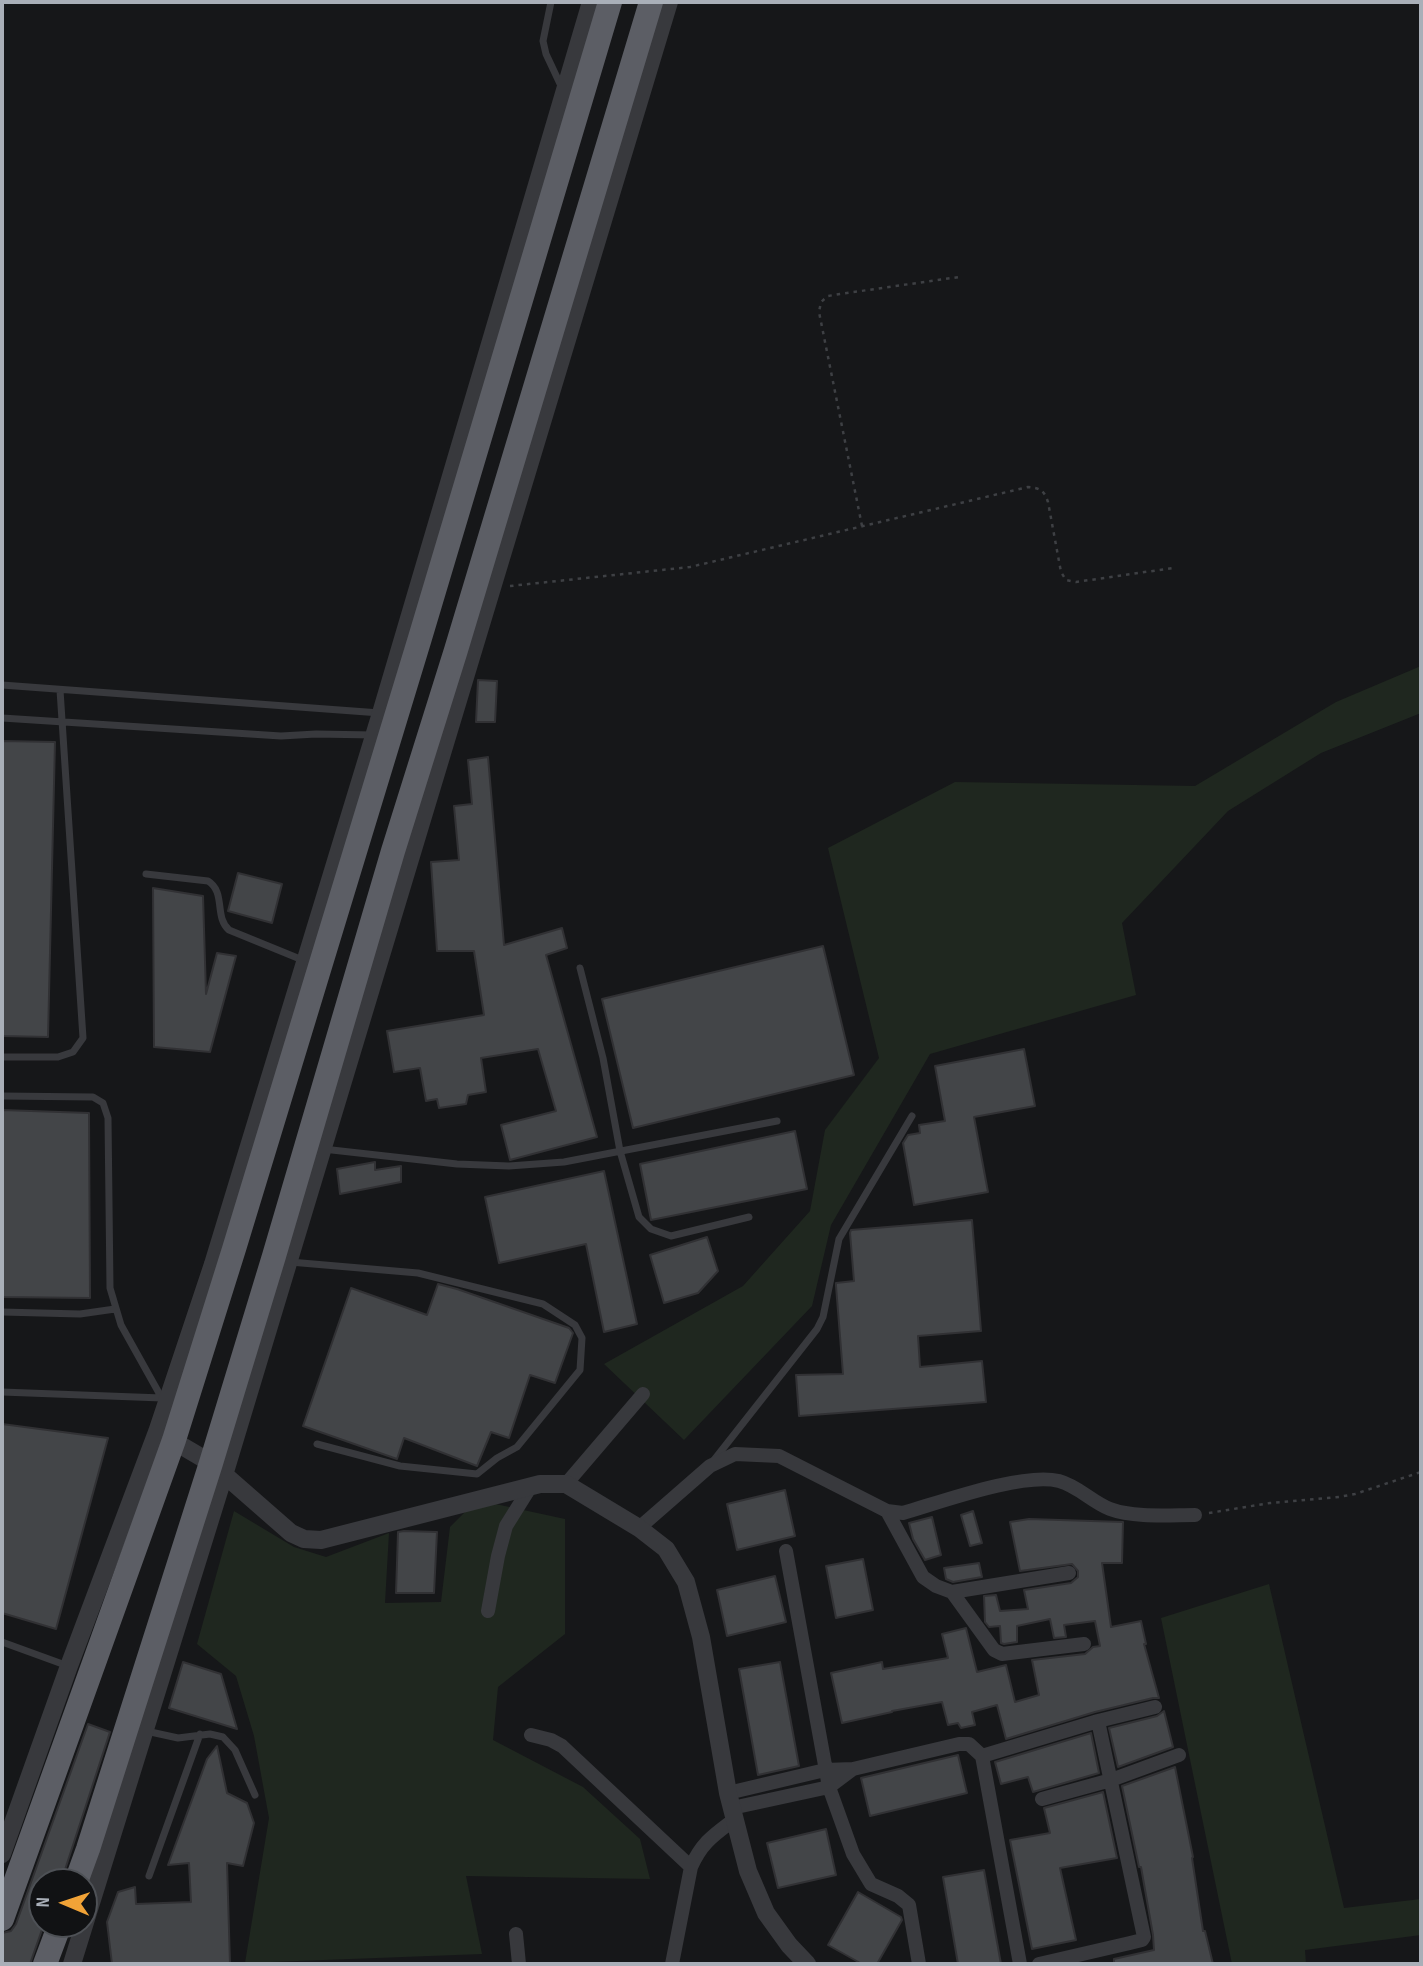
<!DOCTYPE html>
<html>
<head>
<meta charset="utf-8">
<style>
  body { margin:0 }
  #map { position:relative; width:1423px; height:1966px; overflow:hidden; background:#161719; font-family:"Sofia Sans Condensed",sans-serif }
  canvas { display:block }
  .frame { position:absolute; inset:0; border:4px solid #a9afb8; pointer-events:none }
  .north { position:absolute; left:28px; top:1868px; width:70px; height:70px; box-sizing:border-box; background:#111214; border:2px solid #4e5156; border-radius:50%; rotate:272deg; font-size:19px; font-weight:700; line-height:28px; text-align:center; color:#a9afb8 }
  .north::after { content:''; display:block; margin:auto; width:24px; height:32px; background:#f1a337; clip-path:polygon(50% 0,100% 100%,50% 72%,0 100%) }
</style>
</head>
<body>
<div id="map">
<canvas width="1423" height="1966"></canvas>
<div class="frame"></div>
<div class="north">N</div>
</div>
<script>
const g = document.querySelector('canvas').getContext('2d');
g.lineJoin = 'round';
function paint(path, color) {
  g.fillStyle = color;
  g.fill(path, 'evenodd');
}
function strokePath(path, color, width, dash) {
  g.strokeStyle = color;
  g.lineWidth = width;
  g.lineCap = dash ? 'butt' : 'round';
  g.setLineDash(dash || []);
  g.stroke(path);
}
paint(new Path2D(`
  M1421 666V713L1321 753 1228 811 1122 923 1136 995 930 1054 831 1225 812 1306 684 1440 604 1364 743 1286 810 1211 825 1130 879 1058 828 848 955 782 1195 786 1336 702Z
  M477 1500 565 1519V1634L498 1687 493 1740 583 1787 640 1839 650 1879 466 1876 482 1954 245 1963 269 1818 254 1736 236 1676 197 1644 234 1511 294 1547 326 1557 389 1533 385 1603 441 1602 450 1527Z
  M1269 1584 1344 1908 1421 1899V1935L1305 1950 1306 1964H1232L1161 1618Z`), '#1f271f');
const building = new Path2D(`
  M478 680 497 681 495 722H476Z
  M2 741 55 742 48 1037 2 1036Z
  M488 757 504 945 562 928 567 948 546 955 597 1137 510 1160 501 1125 556 1111 538 1049 481 1058 486 1092 468 1095 466 1104 439 1108 437 1099 426 1101 420 1068 394 1072 387 1031 484 1015 474 951H437L431 862 459 860 454 806 472 804 468 760Z
  M238 873 282 884 272 923 228 911Z
  M153 888 203 896 206 994 217 953 236 956 210 1052 154 1047Z
  M823 946 854 1075 633 1128 602 999Z
  M1024 1049 1035 1106 974 1117 988 1192 914 1205 903 1143 908 1135 920 1133 919 1125 945 1121 935 1066Z
  M2 1110 89 1113 90 1298 2 1297Z
  M795 1131 807 1189 651 1220 640 1164Z
  M375 1162V1170L401 1166V1182L340 1194 337 1169Z
  M604 1171 637 1324 604 1332 586 1244 499 1263 485 1197Z
  M972 1220 981 1331 918 1336 920 1367 982 1361 986 1402 799 1416 796 1375 843 1374 836 1286V1283L854 1281 850 1233 851 1230Z
  M707 1237 718 1271 698 1293 664 1303 650 1255Z
  M438 1284 457 1289 569 1328 573 1333 555 1383 530 1375 509 1438 491 1432 477 1466 404 1438 397 1459 303 1426 351 1288 427 1315Z
  M2 1424 108 1438 56 1629 2 1613Z
  M785 1490 795 1536 737 1550 727 1504Z
  M973 1511 982 1543 970 1546 961 1515Z
  M932 1517 941 1555 925 1560 913 1539 909 1523Z
  M1029 1519 1123 1522 1122 1563H1102L1111 1627 1141 1621 1146 1644H1144L1159 1698H1153L1095 1712 1006 1739 997 1705 972 1712 975 1725 961 1728 958 1723 948 1725 942 1702 892 1711V1712L842 1723 831 1673 882 1662 883 1669 948 1658 942 1634 966 1628 977 1672 1006 1665 1015 1702 1039 1695 1032 1660 1085 1654 1093 1647 1100 1646 1095 1621 1064 1625 1066 1637 1054 1638 1050 1619 1017 1626V1642L1004 1644 1001 1643 1000 1626 989 1627 985 1622 984 1596 996 1595 1000 1611 1028 1609 1024 1590 1071 1583 1078 1577V1571L1072 1564 1020 1571 1010 1522Z
  M404 1531 437 1532 434 1593H396L398 1532Z
  M863 1559 873 1610 836 1618 826 1566Z
  M979 1563 982 1577 953 1582 946 1579 944 1568Z
  M775 1576 786 1622 727 1636 717 1590Z
  M183 1662 221 1674 237 1729 169 1708Z
  M780 1662 799 1766 758 1775 739 1669Z
  M1164 1711 1173 1747 1118 1767 1109 1728 1157 1716Z
  M88 1724 110 1732 61 1882H42V1924H44L30 1964H2V1933L11 1931 16 1924Z
  M1091 1733 1099 1773 1033 1792 1028 1777 1001 1784 995 1762Z
  M217 1746 227 1793 247 1803 254 1823 243 1866 227 1863 230 1964H112L107 1922 118 1892 135 1887 136 1904 191 1902 189 1863 168 1865 207 1759Z
  M958 1755 967 1793 870 1816 861 1778Z
  M1175 1767 1193 1857 1192 1858 1203 1931H1205L1213 1964H1114V1959L1154 1950 1153 1935 1141 1867H1139L1122 1786Z
  M1103 1792 1117 1858 1060 1868 1076 1940 1032 1949 1010 1840 1050 1833 1044 1808Z
  M826 1829 836 1875 778 1888 767 1843Z
  M984 1870 1001 1964H958L943 1877Z
  M858 1892 901 1917 902 1920 877 1964H862L828 1945Z`);
paint(building, '#434548');
strokePath(building, '#313134', 2);
strokePath(new Path2D(`
  M862 526 819 312 821 302 828 296 840 294 959 277
  M510 586 690 567 1028 487C1040 488 1044 490 1048 502L1061 572 1066 580 1076 582 1173 568
  M1209 1513 1270 1503 1339 1497 1355 1494 1421 1472`), '#3e4044', 2.5, [3.5, 5]);
strokePath(new Path2D(`
  M551 2 543 41 546 54 562 88
  M2 685 380 713
  M2 718 281 736 316 734 374 735
  M146 874 208 881C226 892 214 917 229 930L305 961
  M580 968 603 1058 620 1151 639 1217 651 1229 671 1236 749 1217
  M2 1057H58L73 1052 83 1038 60 690
  M2 1096 93 1097 103 1103 108 1118 110 1288 121 1325 164 1402
  M323 1149 457 1164 509 1166 564 1162 777 1121
  M290 1262 418 1273 543 1304 575 1325 582 1338 580 1370 517 1447 497 1458 477 1474 400 1466 317 1444
  M2 1312 80 1314 115 1309
  M2 1392 162 1398
  M714 1460 817 1329 823 1317 839 1239 912 1116
  M2 1642 68 1666
  M146 1731 178 1738 210 1734 223 1737 235 1750 255 1795
  M149 1876 200 1734`), '#38393d', 7);
strokePath(new Path2D(`
  M566 1484 643 1394
  M887 1511 923 1577 936 1586 952 1592 1069 1573
  M639 1528 710 1466 735 1454 779 1456 887 1511 903 1513C941 1502 1023 1472 1059 1481 1078 1486 1092 1502 1110 1509 1134 1518 1170 1515 1195 1515
  M786 1551 829 1787 853 1854 871 1884 898 1896 909 1905 919 1964
  M952 1592 994 1650 1002 1654 1084 1644
  M488 1611 498 1556 506 1526 531 1486
  M531 1735 551 1740 562 1746 691 1867
  M982 1756 1098 1721 1155 1707
  M728 1793 825 1770 853 1769 959 1744H969L982 1756 1020 1964
  M1042 1799 1111 1780 1179 1755
  M732 1808 829 1787 853 1769
  M516 1934 519 1964
  M672 1964 691 1867C702 1842 714 1835 735 1819
  M1039 1964 1130 1943 1142 1940 1144 1937 1098 1721`), '#38393d', 14);
strokePath(new Path2D(`
  M165 1436 211 1463 291 1533 304 1539 321 1540 540 1484H566L639 1528 666 1549 686 1582 701 1637 728 1793 748 1871 766 1913 789 1945 807 1964
  M2 1854 69 1666 157 1432 213 1264 381 713 591 2
  M72 1964 224 1475 669 2`), '#38393d', 18);
strokePath(new Path2D(`
  M76 1882 88 1849 211 1463 274 1256 393 851 456 650 651 2
  M2 1919 174 1440 234 1249 420 638 610 2
  M45 1964 60 1924`), '#5c5e65', 24);
</script>
</body>
</html>
